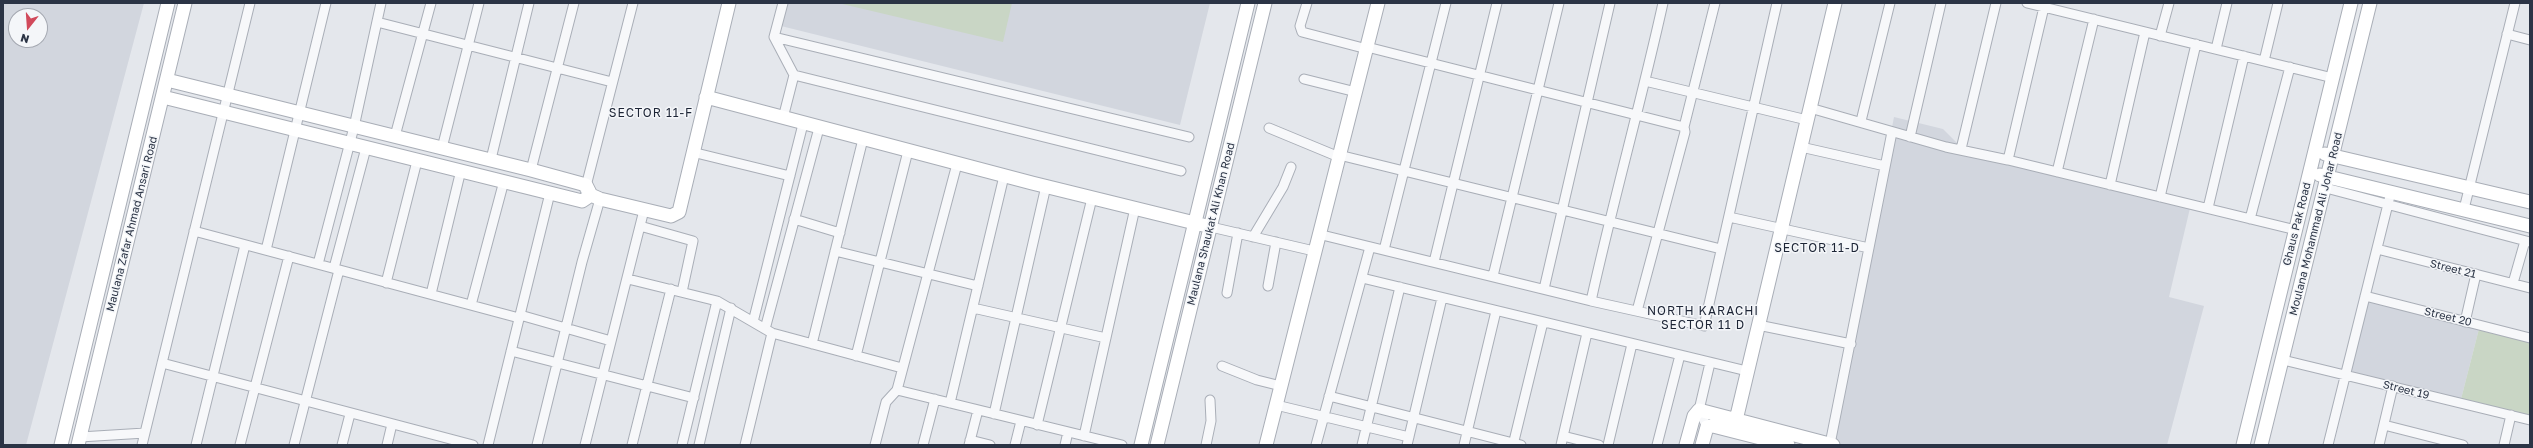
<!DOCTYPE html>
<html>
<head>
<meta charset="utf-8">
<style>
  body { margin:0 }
  #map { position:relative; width:2533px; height:448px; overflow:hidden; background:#e4e7ec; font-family:"Golos Text",sans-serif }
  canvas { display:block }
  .frame { position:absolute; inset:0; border:4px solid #2b3445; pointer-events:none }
  .north { position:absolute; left:8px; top:8px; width:40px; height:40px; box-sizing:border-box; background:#f4f6f9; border:1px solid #a4a8b1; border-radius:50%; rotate:197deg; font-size:11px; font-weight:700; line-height:16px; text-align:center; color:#2b3445 }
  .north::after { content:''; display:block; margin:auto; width:14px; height:18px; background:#d1495b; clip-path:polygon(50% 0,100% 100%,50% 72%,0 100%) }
</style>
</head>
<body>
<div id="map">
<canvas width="2533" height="448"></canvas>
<div class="frame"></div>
<div class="north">N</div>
</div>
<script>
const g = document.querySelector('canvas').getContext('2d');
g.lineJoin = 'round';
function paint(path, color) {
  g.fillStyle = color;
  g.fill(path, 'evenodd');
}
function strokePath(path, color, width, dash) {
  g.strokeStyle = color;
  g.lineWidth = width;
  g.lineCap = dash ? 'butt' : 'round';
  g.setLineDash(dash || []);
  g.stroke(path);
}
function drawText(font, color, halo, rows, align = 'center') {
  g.font = font + ' "Golos Text",sans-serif';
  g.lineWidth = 3;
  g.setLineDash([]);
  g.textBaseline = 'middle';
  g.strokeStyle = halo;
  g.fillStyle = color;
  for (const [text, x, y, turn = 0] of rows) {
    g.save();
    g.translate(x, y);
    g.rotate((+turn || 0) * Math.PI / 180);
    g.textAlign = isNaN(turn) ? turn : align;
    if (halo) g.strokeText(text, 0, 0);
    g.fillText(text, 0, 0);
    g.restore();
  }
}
paint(new Path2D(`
  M3 3H144L26 445H3ZM16 16H40V40H16Z
  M783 3H1210L1180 125 777 25Z
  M1894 117 1943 129 1963 149 2191 204 2169 297 2204 306 2167 445H1831Z
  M2365 296 2480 325 2460 403 2345 375Z`), '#d2d6de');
paint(new Path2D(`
  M838 3H1012L1003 42Z
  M2480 325 2530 338V420L2460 403Z`), '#c9d6c5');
const street = new Path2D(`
  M783 3 774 37 794 75 1181 171
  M1307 3 1300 26 1302 32 1367 49
  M2027 3 2333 78
  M377 22 612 82
  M2507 34 2530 40
  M2160 36 2169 3
  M774 37 1189 137
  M1367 47 1684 127
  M2216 49 2227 3
  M2264 61 2278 3
  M1304 79 1356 92
  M1645 81 1807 120
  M1810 108 1946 147 2008 160 2296 230
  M783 118 794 75
  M1861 121 1890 3
  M1269 128 1339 157
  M395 136 431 3
  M1910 137 1941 3
  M1801 147 1885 166
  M442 148 479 3
  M1961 149 1996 3
  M692 152 790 176
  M1339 155 1721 249
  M491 159 529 3
  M2008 160 2044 7
  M531 170 574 3
  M2057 172 2094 19
  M2110 185 2145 32
  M2326 188 2530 242
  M585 190 633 3
  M2160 197 2196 44
  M2208 208 2244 56
  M2464 209 2515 3
  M1729 217 1869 248
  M794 219 840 233
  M2250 219 2290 67
  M640 226 693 241 682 292
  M1211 227 1314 251
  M194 231 519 318
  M1318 234 1591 301 1704 326 1777 3
  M1253 237 1283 187 1291 167
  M2377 249 2530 288
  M266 250 326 3
  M1384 250 1446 3
  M835 251 978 286
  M1434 262 1497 3
  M318 264 354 127 381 3
  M334 268 366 148
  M1493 276 1559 3
  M1362 278 1747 371
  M628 279 717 301 772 333 902 368
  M386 283 417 161
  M2513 283 2525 241
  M1268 286 1276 242
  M1544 289 1610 3
  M1227 293 1238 233
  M431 294 461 170
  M2365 296 2530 338
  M1591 301C1613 201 1641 103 1663 3
  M471 305 504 181
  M973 308 1106 338
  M1637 311 1685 132 1684 127 1715 3
  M520 315 611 341
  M753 322 803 124
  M2465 322 2476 274
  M1758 325 1851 344
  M765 329 819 128
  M812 344 863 139
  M511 351 694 398
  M856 356 908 151
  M2283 360 2530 420
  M162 363 473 445
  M1222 366 1257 380 1281 386
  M897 390 1122 445
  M1329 396 1521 445
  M950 403 1004 176
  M1276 405 1409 437
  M994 414 1046 186
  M1037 425 1092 198
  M2384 425 2463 445
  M1707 427 1699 410 1710 363
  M1084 436 1135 208
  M1563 436 1599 445
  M80 437 145 433
  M970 440 990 445
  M1830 444 1892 132
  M142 445 250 3
  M196 445 245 245
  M240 445 289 256
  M294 445 339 270
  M342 445 350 414
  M387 445 392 424
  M488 445 550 193
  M537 445 582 262 600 199
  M585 445 644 210
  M632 445 671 289
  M682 445 717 301
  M699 445 731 308
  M745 445 772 333
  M875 445 886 402 897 390 957 164
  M923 445 935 399
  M969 445 978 410
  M1015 445 1021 421
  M1065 445 1068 432
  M1206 445 1211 421 1210 400
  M1316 445 1370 247
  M1362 445 1400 287
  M1407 445 1442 298
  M1464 445 1496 311
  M1513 445 1543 322
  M1561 445 1587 333
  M1608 445 1632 344
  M1657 445 1680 355
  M2328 445 2391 192
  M2379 445 2393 386
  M2504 445 2511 415`);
const secondary = new Path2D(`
  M167 80 531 170 586 185 591 195 600 199 671 216 679 212 729 3
  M163 97 582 201 591 195
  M706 97 1032 183 1211 227
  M2325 154 2530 202
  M2320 175 2530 226
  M1736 420 1835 3
  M61 445 168 3
  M78 445 185 3
  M1141 445 1248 3
  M1157 445 1265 3
  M1266 445 1378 3
  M1686 445 1694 416 1699 410 1833 445
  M1702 445 1707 427 1713 426 1788 445
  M2243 445 2351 3
  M2261 445 2370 3`);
strokePath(street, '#a9aeb7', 11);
strokePath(secondary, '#a9aeb7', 15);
strokePath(street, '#f7f8fa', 9);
strokePath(secondary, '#fff', 13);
drawText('11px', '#2b3445', '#f4f6f9', [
  ["Maulana Zafar Ahmad Ansari Road",132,224,-76],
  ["Maulana Shaukat Ali Khan Road",1211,224,-76],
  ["Ghaus Pak Road",2297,224,-76],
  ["Moulana Mohammad Ali Johar Road",2316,224,-76],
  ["Street 21",2453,269,14],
  ["Street 20",2448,317,14],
  ["Street 19",2406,390,14]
]);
g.letterSpacing = '1px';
drawText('12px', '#1d2536', '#f4f6f9', [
  ["SECTOR 11-F",651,113],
  ["SECTOR 11-D",1817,248],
  ["NORTH KARACHI",1703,311],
  ["SECTOR 11 D",1703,325]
]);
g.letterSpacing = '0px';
</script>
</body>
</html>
